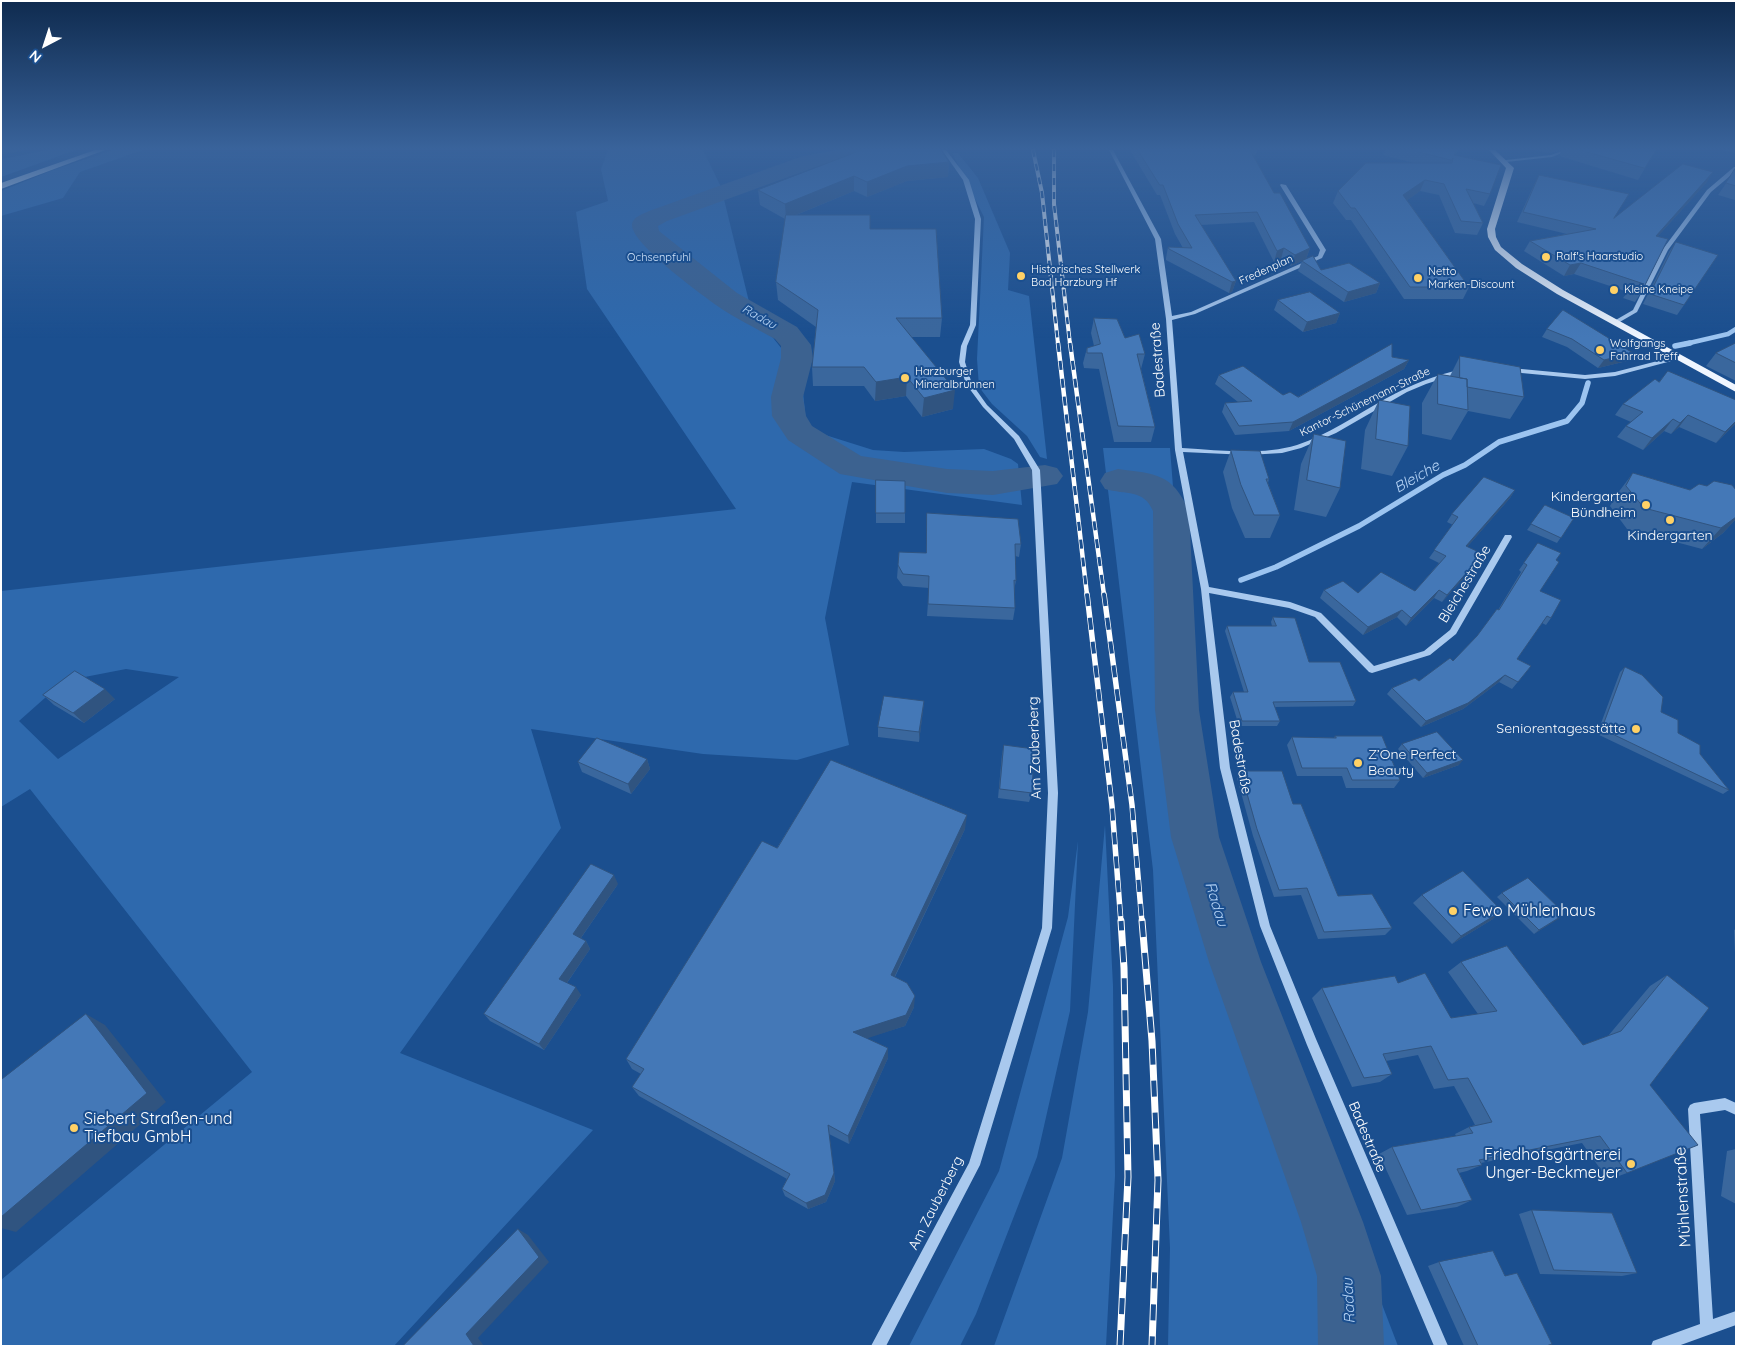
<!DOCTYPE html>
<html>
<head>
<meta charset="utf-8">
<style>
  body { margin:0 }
  #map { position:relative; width:1737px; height:1347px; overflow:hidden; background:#1b4f8f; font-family:Quicksand,sans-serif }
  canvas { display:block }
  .frame { position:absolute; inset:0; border:2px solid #fff; pointer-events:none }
  .north { position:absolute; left:20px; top:20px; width:50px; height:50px; -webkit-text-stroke:4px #1b4f8f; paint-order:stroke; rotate:220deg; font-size:14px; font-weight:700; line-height:20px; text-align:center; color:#fff }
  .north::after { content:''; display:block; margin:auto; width:18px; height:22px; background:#fff; clip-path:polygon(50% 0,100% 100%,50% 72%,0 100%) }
</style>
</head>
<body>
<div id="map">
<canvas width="1737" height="1347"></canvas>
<div class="frame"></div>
<div class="north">N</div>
</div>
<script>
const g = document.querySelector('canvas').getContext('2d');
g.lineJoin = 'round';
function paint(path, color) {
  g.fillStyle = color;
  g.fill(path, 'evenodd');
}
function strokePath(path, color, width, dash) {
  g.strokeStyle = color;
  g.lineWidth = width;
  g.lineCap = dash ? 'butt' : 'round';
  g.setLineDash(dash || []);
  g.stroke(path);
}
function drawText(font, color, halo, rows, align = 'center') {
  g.font = font + ' Quicksand,sans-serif';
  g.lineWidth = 4;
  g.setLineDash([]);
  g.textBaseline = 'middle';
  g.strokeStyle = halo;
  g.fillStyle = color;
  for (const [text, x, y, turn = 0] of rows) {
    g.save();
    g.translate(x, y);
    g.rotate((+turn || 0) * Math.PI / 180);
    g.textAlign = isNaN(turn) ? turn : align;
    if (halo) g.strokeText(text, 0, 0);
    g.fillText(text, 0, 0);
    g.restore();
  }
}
paint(new Path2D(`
  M48 150H76L1 177V159Z
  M113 150H143L80 172 63 198 1 216V191L53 170Z
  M608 150H703L721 187 751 310 801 373 806 421 819 433 873 450 904 452 984 449 1011 459 1018 464 1022 505 852 482 825 618 849 745 797 760 703 754 531 729 561 828 400 1053 593 1130 394 1346H1V1280L252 1072 30 789 1 807V591L736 509 587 289 576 212 608 201 601 169ZM126 669 179 677 58 759 19 721 64 681Z
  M952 153H958L978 178 1010 253 1008 290 1029 296 1047 459 1040 457 1027 436 992 404 979 387 977 359 984 217Z
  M1103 448H1170L1193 745 1222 888 1398 1346H1168L1170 1248 1153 870Z
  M1105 825 1113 986 1115 1176 1106 1346H994L1062 1158 1088 1012Z
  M1078 841 1070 1011 1037 1157 976 1314 960 1346H909L999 1171 1068 917Z`), '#2e69ad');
strokePath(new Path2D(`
  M1685 344 1728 334 1736 329`), '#9cc4f0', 4.5);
strokePath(new Path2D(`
  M1675 346 1690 343
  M1241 580 1276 567 1359 526 1443 475 1465 465 1499 442 1567 421 1582 403 1588 383`), '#9cc4f0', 5.5);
paint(new Path2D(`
  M837 150H889L885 155 877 157 816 167 667 221 658 226 659 231 737 293 797 327 811 345 813 358 803 397 806 416 812 426 861 456 947 469 993 471 1045 465 1057 468 1063 476 1057 484 993 495 947 493 840 474 788 440 772 416 771 397 781 358V346L775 339C756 328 734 318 716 305 700 293 630 243 632 224 633 217 643 214 649 211L803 156Z
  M1118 469C1156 474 1172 473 1189 511L1199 710 1219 837 1261 962 1363 1222 1381 1276 1384 1346H1318L1317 1276 1301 1222 1209 962 1171 837 1155 710 1153 511C1144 489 1126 495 1105 489L1100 481 1105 473Z`), '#3c6290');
paint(new Path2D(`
  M942 150H946L969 180 981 219 976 325 967 346 965 362 972 384 987 405 1019 436 1040 470 1058 793 1052 928 980 1165 886 1346H871L969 1163 1042 928 1048 793 1032 470 1014 439 983 407 966 384 959 362 961 346 970 325 975 219 963 180Z
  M1109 150H1113L1161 239 1172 316 1191 312 1318 256 1320 250 1280 185 1281 184 1286 185 1326 250 1322 258 1195 314 1172 320 1182 448C1220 450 1260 456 1297 445 1328 435 1356 415 1385 399 1410 385 1435 375 1463 369L1466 371 1426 384 1407 392 1336 433 1301 448 1282 453 1248 455 1183 452 1209 587 1290 602 1321 613 1374 666 1424 651 1450 630 1505 535H1511L1512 537 1456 634 1430 655 1372 673 1369 672 1315 617 1289 608 1209 593 1230 768 1270 926 1316 1039 1448 1346H1434L1307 1045 1260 926 1220 768 1201 589 1175 450 1166 319 1155 239Z
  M1565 150H1570L1552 157 1506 162 1504 161 1506 160 1551 155Z
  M1734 167H1736V171L1711 192 1668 250 1637 312 1618 323H1614V321L1633 310 1663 249 1707 190Z
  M1677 356 1680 358 1679 359 1615 376 1585 379 1511 372 1508 370 1511 368 1585 375 1615 372Z
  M1725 1098 1736 1103V1115L1725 1110 1700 1114 1713 1319 1736 1311V1325L1678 1346H1651L1653 1341 1700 1324 1688 1109 1690 1105 1694 1103Z`), '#a9c9ee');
paint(new Path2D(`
  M1489 150H1495L1514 168 1495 229 1496 237 1501 247 1522 264 1563 290 1736 385V392L1557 294 1516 268 1495 250 1488 237 1487 229 1506 168Z`), '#f0f6ff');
paint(new Path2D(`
  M95 150H105L1 189V183Z`), '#fff');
const railFar3 = new Path2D(`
  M1033 150 1042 193 1058 344
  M1054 150V204L1070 344`);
const railFar2 = new Path2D(`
  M1058 343 1087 595
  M1070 343 1104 595`);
const railFar1 = new Path2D(`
  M1087 594 1112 806 1121 923
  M1104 594 1132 805 1142 923`);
const rail = new Path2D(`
  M1142 921 1152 1041 1158 1180 1152 1346
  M1120 1346 1128 1177 1124 968 1121 921`);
strokePath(railFar3, '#fff', 4);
strokePath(railFar2, '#fff', 4.5);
strokePath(railFar1, '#fff', 5.5);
strokePath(rail, '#fff', 7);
strokePath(railFar3, '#1b4f8f', 2.5, [7]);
strokePath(railFar2, '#1b4f8f', 3, [9]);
strokePath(railFar1, '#1b4f8f', 4, [12]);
strokePath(rail, '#1b4f8f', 5, [16]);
paint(new Path2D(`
  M1130 150H1257L1256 155H1253L1274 193 1310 248 1306 259 1321 270 1380 283 1376 293 1344 302 1298 271 1302 261 1291 266 1281 259 1274 262 1254 222 1201 225 1236 281 1232 292 1229 293 1166 260V258L1168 247 1183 248 1175 234 1160 195H1157Z
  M1383 150H1458L1455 155 1490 194 1484 206 1473 203 1483 223 1477 235 1455 233 1439 195 1420 191 1407 200 1469 287 1463 299H1404L1351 220H1346L1333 203 1338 191 1414 163 1383 155 1385 150Z
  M1535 150H1656L1638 180 1559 156 1562 150 1548 153Z
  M1722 150H1736V153Z
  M949 162 948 177 907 181 867 197 854 191 796 215 870 229 942 318 940 337H911L953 409 922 417 906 396 875 401 864 386H813L812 367 816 327 778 300 776 282 785 219 760 205 758 190Z
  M1736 169V211L1735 200 1718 195Z
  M1539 175 1614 218 1707 182 1658 236 1642 291 1635 302 1623 298 1628 292 1574 274 1564 276 1524 251 1530 241 1567 234 1517 222 1534 185Z
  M1676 242 1684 305 1677 315 1643 304 1669 252Z
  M1278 300 1340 313 1336 323 1303 332 1274 310Z
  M1094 318 1125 338 1145 354 1141 369 1155 427 1151 442H1114L1099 369 1084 368 1083 363 1087 348 1094 346 1091 333Z
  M1547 329 1633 353 1627 361 1598 368 1567 347 1542 337Z
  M1736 343V381L1706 366 1716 353Z
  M1460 356 1524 397 1510 419 1468 411 1451 440 1422 434V403L1438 374 1450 376Z
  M1392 357 1409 360 1404 369 1289 431 1235 435 1222 412 1225 403 1238 402 1215 384 1219 375 1283 395 1298 397Z
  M1659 382 1736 400V423L1716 443 1679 427 1671 434 1664 431 1643 450 1617 437 1626 426 1631 422 1615 415 1623 404Z
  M1379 400 1408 446 1392 476 1361 469 1365 430Z
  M1314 434 1340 488 1326 517 1294 510 1301 464Z
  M1231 450 1269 479 1268 483 1280 515 1270 538H1245L1232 508 1223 472Z
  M1633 473 1690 490 1707 486 1736 490V519L1723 533 1702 549 1627 529 1610 506 1617 494Z
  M876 480 905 513V523H876Z
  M1515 490 1510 498 1467 547 1481 553 1464 578 1442 602 1434 598 1406 626 1397 617 1363 635 1320 598 1324 590 1358 593 1415 591 1439 563 1429 558 1453 525 1447 522 1452 514Z
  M1545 505 1574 518 1557 543 1527 530Z
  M927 513 1021 544 1019 557 1015 556 1016 581 1014 590 1015 608 1013 620 927 616 929 588 903 586 897 578 898 565 926 553Z
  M1538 543 1556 560 1540 591 1551 618 1546 625 1542 623 1517 659 1531 666 1512 689 1499 682 1463 709 1421 727 1387 694 1392 688 1419 681 1453 661 1477 637 1498 610 1521 572 1519 570Z
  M1273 617 1309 662 1356 701 1353 706 1275 707 1280 721 1277 726H1239L1230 697 1233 692H1244L1225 631 1227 626H1272L1271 622Z
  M1625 667 1678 733 1700 754 1729 790 1723 794 1597 734 1620 672Z
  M43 695 115 699 84 723 54 705Z
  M924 701 919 742 878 737V727Z
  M1335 736 1400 780 1394 788H1346L1342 776H1297L1287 745 1292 737 1334 738Z
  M1402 744 1459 765 1423 778 1398 749Z
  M1004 745 1032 793 1029 802 998 798 1002 754Z
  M647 759 650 769 631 794 582 772 578 762Z
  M1241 771 1293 804 1338 896 1392 928 1385 935 1318 939 1301 895 1274 897 1253 836 1237 778Z
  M965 829 895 977 914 1007 905 1026 866 1038 888 1048V1058L849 1144 829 1134 835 1181 826 1202 808 1209 785 1196 782 1189 787 1179 639 1096 632 1087 641 1074 632 1069 626 1059 777 848Z
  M618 884 581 938 586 941 590 949 567 983 581 995 544 1050 490 1021 484 1014Z
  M1502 893 1565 914 1534 934 1497 897Z
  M1422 895 1493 919 1452 944 1413 903Z
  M1736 929V977L1734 930Z
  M1461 962 1583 1045 1608 1036 1650 986 1667 975 1650 1085 1627 1173 1608 1180 1582 1143 1481 1163 1482 1165 1467 1171 1459 1173 1472 1200 1457 1207 1407 1215 1379 1154 1392 1147 1456 1136 1455 1134 1469 1127 1475 1125 1454 1086 1434 1089 1418 1055 1386 1061 1392 1074 1380 1082 1352 1087 1312 998 1322 988 1398 983 1451 1018 1478 1014 1448 972Z
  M1736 1149V1204L1721 1196 1727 1151Z
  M1532 1210 1637 1273 1622 1276 1540 1274 1519 1214Z
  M1439 1262 1546 1346H1464L1428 1266Z`), '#3a679d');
paint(new Path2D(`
  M1 150H25L1 155Z
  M1550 150H1562L1548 153Z
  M949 162 948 177 907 181 867 197V182L907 166Z
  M1713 172 1707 182 1649 246 1656 236Z
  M854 176V191L786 219 785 204Z
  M1425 180 1420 191 1398 207 1403 195Z
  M1284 248 1281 259 1274 262 1277 251Z
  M1310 248 1306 259 1291 266 1295 255Z
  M1581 263 1574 274 1564 276 1570 265Z
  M1236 281 1232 292 1229 293 1232 282Z
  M1380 283 1376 293 1344 302 1348 292Z
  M1340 313 1336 323 1303 332 1307 322Z
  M1633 353 1627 361 1598 368 1604 360Z
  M1409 360 1404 369 1289 431 1293 422Z
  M907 377 906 396 875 401 876 382Z
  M955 390 953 409 922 417 924 398Z
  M1688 415 1679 427 1671 434 1680 423Z
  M1673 419 1664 431 1643 450 1652 438Z
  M1736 421V423L1716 443 1725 432Z
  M1515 490 1510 498 1461 554 1466 546Z
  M1736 517V519L1723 533 1702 549 1721 528Z
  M1469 570 1464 578 1442 602 1447 595Z
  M1439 590 1434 598 1406 626 1411 618Z
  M1402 610 1397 617 1363 635 1368 627Z
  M1505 675 1499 682 1463 709 1421 727 1426 721Z
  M105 689 115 699 84 723 73 713Z
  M924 701 923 711 919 742V732Z
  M647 759 650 769 631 794 628 784Z
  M1463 760 1459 765 1423 778 1427 773Z
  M967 815 965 829 890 986 891 975Z
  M614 875 618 884 578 942 573 934Z
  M1502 911 1493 919 1452 944 1461 936Z
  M1565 914 1560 918 1534 934 1539 930Z
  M586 941 590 949 564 987 559 979Z
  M576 987 581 995 544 1050 539 1044Z
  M915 996 914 1007 905 1026 853 1043V1032Z
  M86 1014 105 1025 166 1102 16 1232 1 1228V1217Z
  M888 1048V1058L849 1144 848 1136Z
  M834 1173 835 1181 826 1202 808 1209 806 1203Z
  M518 1229 528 1235 549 1262 478 1338 484 1346H474L466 1334Z`), '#305480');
const building = new Path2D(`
  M862 150H941L949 162 907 166 867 182 854 176 785 204 758 190Z
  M1138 150H1250L1274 193H1280L1310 248 1295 255 1284 248 1277 251 1257 212 1195 215 1236 281 1232 282 1169 249 1168 247 1192 248 1178 224 1163 185H1160Z
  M1411 150H1457L1454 155 1501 165 1490 194 1466 189 1483 223 1461 221 1444 184 1425 180 1403 195 1469 287H1410L1355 208H1351L1338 191 1366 163H1452L1453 158 1452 160Z
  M1580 150H1656L1645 168Z
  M1683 164 1713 172 1656 236 1668 239 1642 291 1630 288 1644 284 1581 263 1570 265 1530 241 1596 229 1523 212 1539 175 1629 194 1614 218Z
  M1735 169 1736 186 1726 183Z
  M786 215H870V229H936L942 318H896L955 390 924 398 907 377 876 382 864 367H812L818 310 776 282Z
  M1676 242 1718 255 1684 305 1650 294Z
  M1313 256 1321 270 1349 263 1380 283 1348 292 1302 261Z
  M1310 292 1340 313 1307 322 1278 300Z
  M1563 310 1633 353 1604 360 1572 339 1547 329Z
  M1094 318 1117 319 1125 338 1139 334 1145 354H1137L1155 427 1118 426 1102 353H1087V348L1100 344Z
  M1736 343V363L1716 353Z
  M1392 344V357L1409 360 1293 422 1239 426 1225 403 1252 401 1219 375 1243 366 1283 395 1290 392 1298 397Z
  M1460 356 1520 367 1524 397 1467 387V379L1460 378Z
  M1668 371 1736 400V421L1725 432 1688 415 1680 423 1673 419 1652 438 1626 426 1643 412 1623 404 1655 379 1659 382Z
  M1438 374 1467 379 1468 410 1438 404Z
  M1379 400 1410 406 1408 446 1376 439Z
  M1314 434 1346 441 1340 488 1307 480Z
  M1231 450 1260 451 1269 479H1266L1280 515H1254L1241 485Z
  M1633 473 1690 490 1699 484 1707 486 1714 481 1732 485 1736 490V517L1721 528 1644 508 1626 486Z
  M1484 477 1515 490 1466 546 1481 553 1469 570 1447 595 1439 590 1411 618 1402 610 1368 627 1324 590 1343 581 1358 593 1381 572 1415 591 1446 556 1434 550 1458 517 1452 514Z
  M876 480 905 481V513H876Z
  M1545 505 1574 518 1561 538 1531 524Z
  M927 513 1018 519 1021 544H1015L1016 581 1014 580 1015 608 928 604 929 576 903 574 898 565 899 552 926 553Z
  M1538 543 1561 553 1556 560 1559 562 1540 591 1561 600 1551 618 1547 616 1517 659 1531 666 1518 682 1505 675 1468 703 1426 721 1392 688 1415 678 1419 681 1450 658 1453 661 1477 636 1497 609 1499 610 1527 565 1524 563Z
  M1273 617 1295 618 1309 662H1340L1356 701 1273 702 1280 721H1242L1233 692H1248L1227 626H1276Z
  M1625 667 1642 675 1663 697 1661 712 1678 720V733L1700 745V754L1729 790 1602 729Z
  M75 671 105 689 73 713 43 695Z
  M884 696 924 701 919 732 878 727Z
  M1437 732 1463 760 1427 773 1402 744Z
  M1335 736H1382L1400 780H1352L1347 768H1302L1292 737 1336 738Z
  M597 738 647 759 628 784 578 762Z
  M1004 745 1034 749 1032 793 1000 789Z
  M831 760 967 815 891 975 907 983 915 996 906 1015 853 1032 888 1048 848 1136 828 1125 834 1173 825 1195 806 1203 782 1189 790 1174 632 1087 644 1069 626 1059 762 841 777 848Z
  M1241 771H1282L1293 804H1301L1338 896 1372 894 1392 928 1324 932 1307 888 1279 890 1257 829Z
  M591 864 614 875 573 934 586 941 559 979 576 987 539 1044 484 1014Z
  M1463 871 1502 911 1461 936 1422 895Z
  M1528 878 1565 914 1539 930 1502 893Z
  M1507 946 1583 1045 1621 1031 1667 975 1709 1008 1650 1085 1698 1145 1627 1173 1600 1136 1479 1160 1482 1165 1457 1169 1472 1200 1421 1210 1392 1147 1473 1133 1469 1127 1492 1122 1468 1078 1448 1080 1431 1046 1383 1054 1392 1074 1364 1078 1322 988 1395 976 1398 983 1425 973 1451 1018 1497 1011 1461 962Z
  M86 1014 147 1093 1 1217V1080Z
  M1532 1210 1612 1213 1637 1273 1554 1270Z
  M518 1229 539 1257 466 1334 474 1346H403Z
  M1493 1251 1505 1276 1517 1273 1552 1344 1546 1346H1478L1439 1262Z`);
paint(building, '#4478b7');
strokePath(building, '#305480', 1);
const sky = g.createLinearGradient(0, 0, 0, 338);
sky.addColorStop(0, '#0f2b4f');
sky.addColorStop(0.44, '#39639b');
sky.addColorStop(1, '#39639b00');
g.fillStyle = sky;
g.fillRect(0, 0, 1737, 338);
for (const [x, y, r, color] of [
  [1546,257,5,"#ffd166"],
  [1021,276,5,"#ffd166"],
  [1418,278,5,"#ffd166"],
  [1614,290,5,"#ffd166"],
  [1600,350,5,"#ffd166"],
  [905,378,5,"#ffd166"],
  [1646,505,5,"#ffd166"],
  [1670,520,5,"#ffd166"],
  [1636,729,5,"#ffd166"],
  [1358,763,5,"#ffd166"],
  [1453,911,5,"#ffd166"],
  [74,1128,5,"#ffd166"],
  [1631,1164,5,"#ffd166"]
]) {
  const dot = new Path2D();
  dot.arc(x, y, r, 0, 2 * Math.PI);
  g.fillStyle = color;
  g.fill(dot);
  strokePath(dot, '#1b4f8f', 2);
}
drawText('11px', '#fff', '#1b4f8f', [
  ["Ralf's Haarstudio",1556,257],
  ["Historisches Stellwerk",1031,270],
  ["Bad Harzburg Hf",1031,283],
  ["Netto",1428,272],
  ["Marken-Discount",1428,285],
  ["Kleine Kneipe",1624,290],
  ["Wolfgangs",1610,344],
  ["Fahrrad Treff",1610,357],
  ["Harzburger",915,372],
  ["Mineralbrunnen",915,385]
], 'left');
drawText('11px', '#cfe3fa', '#1b4f8f', [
  ["Ochsenpfuhl",659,258]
]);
drawText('11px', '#fff', '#1b4f8f', [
  ["Fredenplan",1266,270,-24],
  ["Kantor-Schünemann-Straße",1365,402,-26]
]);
drawText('italic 12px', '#b5d3f5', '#1b4f8f', [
  ["Radau",759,317,30]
]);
drawText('14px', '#fff', '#1b4f8f', [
  ["Badestraße",1158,360,-94],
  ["Bleichestraße",1465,584,-59],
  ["Am Zauberberg",1035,748,-92],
  ["Badestraße",1240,757,80],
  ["Badestraße",1367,1137,67],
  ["Am Zauberberg",936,1203,-63]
]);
drawText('14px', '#fff', '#1b4f8f', [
  ["Kindergarten",1636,497],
  ["Bündheim",1636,513],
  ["Kindergarten",1670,536,"center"],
  ["Seniorentagesstätte",1626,729],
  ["Z’One Perfect",1368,755,"left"],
  ["Beauty",1368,771,"left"]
], 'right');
drawText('italic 15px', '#b5d3f5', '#1b4f8f', [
  ["Bleiche",1417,477,-30],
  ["Radau",1216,904,73],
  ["Radau",1349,1301,-93]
]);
drawText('16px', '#fff', '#1b4f8f', [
  ["Fewo Mühlenhaus",1463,911],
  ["Siebert Straßen-und",84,1119],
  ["Tiefbau GmbH",84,1137],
  ["Friedhofsgärtnerei",1621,1155,"right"],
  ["Unger-Beckmeyer",1621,1173,"right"]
], 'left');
drawText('16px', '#fff', '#1b4f8f', [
  ["Mühlenstraße",1683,1197,-93]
]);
</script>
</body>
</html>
